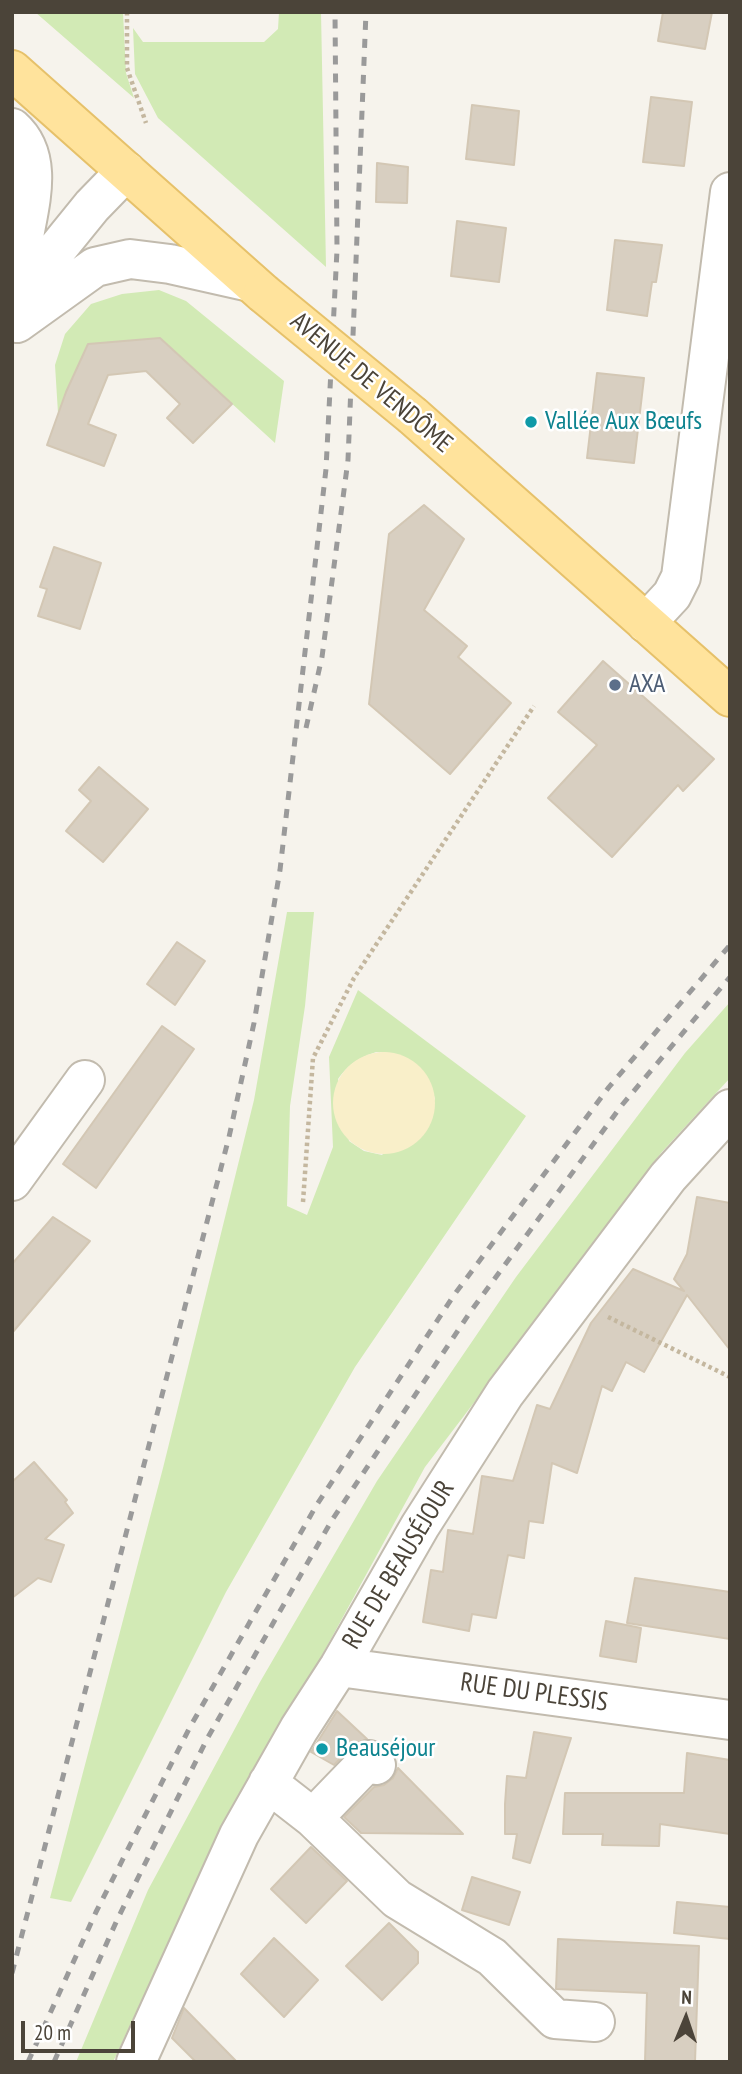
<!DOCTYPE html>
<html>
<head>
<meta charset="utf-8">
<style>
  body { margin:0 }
  #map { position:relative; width:742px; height:2074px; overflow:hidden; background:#f6f3ec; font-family:"PT Sans Narrow",sans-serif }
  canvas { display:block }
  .frame { position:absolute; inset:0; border:14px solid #4b4439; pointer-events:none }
  .north { position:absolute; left:651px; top:1983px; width:70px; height:70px; -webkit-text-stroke:5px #fff; paint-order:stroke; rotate:2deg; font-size:19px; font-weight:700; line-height:28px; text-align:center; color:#4b4439 }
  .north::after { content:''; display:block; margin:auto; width:24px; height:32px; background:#4b4439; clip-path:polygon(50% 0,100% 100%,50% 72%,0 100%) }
  .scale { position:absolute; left:21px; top:2021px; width:114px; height:32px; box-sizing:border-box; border:4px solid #4b4439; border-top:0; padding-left:9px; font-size:21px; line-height:24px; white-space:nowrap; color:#4b4439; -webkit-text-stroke:5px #fff; paint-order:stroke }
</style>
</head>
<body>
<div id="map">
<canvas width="742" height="2074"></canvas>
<div class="frame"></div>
<div class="north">N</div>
<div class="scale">20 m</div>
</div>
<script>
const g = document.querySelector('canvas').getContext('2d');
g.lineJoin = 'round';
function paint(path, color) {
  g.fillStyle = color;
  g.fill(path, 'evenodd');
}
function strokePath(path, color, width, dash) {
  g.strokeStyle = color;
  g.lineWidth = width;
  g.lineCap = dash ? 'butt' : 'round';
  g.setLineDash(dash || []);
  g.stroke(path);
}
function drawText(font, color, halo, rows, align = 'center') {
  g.font = font + ' "PT Sans Narrow",sans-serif';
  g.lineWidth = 5;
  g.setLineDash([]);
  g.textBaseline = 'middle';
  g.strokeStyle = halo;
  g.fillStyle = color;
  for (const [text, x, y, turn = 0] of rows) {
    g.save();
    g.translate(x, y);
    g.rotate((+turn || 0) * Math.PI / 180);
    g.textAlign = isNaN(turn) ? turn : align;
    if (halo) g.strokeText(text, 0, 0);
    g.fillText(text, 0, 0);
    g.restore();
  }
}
paint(new Path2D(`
  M35 12H123L126 73 134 98Z
  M279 12H321L326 267 158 118 135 74 133 28 143 42H264L278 29Z
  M159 290 186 301 284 381 275 443 160 338 88 344 58 413 55 365 65 334 91 304 122 294Z
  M287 912H314L305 1006 290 1106 287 1206 307 1215 333 1147 329 1057 358 990 526 1116 355 1367 226 1592 71 1902 50 1898 163 1468 254 1100ZM376 1052C408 1052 427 1068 435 1099L382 1155 364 1151 349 1141 338 1079C349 1064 358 1058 376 1052Z
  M730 1002V1078L661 1153 607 1228 425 1467 187 1902 113 2062H76L148 1890 260 1682 377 1481 516 1277 685 1053Z`), '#d2eab5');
paint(new Path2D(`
  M333 1103a51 51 0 1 1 102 0a51 51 0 1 1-102 0Z`), '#f9efc9');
const building = new Path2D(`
  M663 12H712L705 49 658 41Z
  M651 97 692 102 684 166 643 162Z
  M472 105 519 111 514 165 466 159Z
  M377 163 408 167 407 203 376 202Z
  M457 221 506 228 499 282 451 276Z
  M615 240 662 245 656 282H652L647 316 607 310Z
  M160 338 232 404 193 443 167 418 180 404 146 371 108 375 88 424 116 435 104 466 47 445 66 392 88 344Z
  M597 373 644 378 634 463 587 458Z
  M424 505 464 539 424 610 467 646 458 657 511 703 450 774 369 704 389 534Z
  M54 547 101 563 80 629 38 616 47 589 40 587Z
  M603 661 714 759 683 791 678 785 612 857 548 798 597 745 558 712Z
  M99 767 148 809 103 862 66 831 91 801 79 790Z
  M177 942 205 961 175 1005 147 984Z
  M162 1026 194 1049 96 1188 63 1164Z
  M697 1197 730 1203V1350L687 1295 644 1372 626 1362 612 1391 602 1386 577 1473 552 1463 543 1523 529 1521 524 1558 508 1555 496 1618 472 1614 469 1631 423 1622 431 1570 443 1572 448 1530 473 1534 482 1476 513 1481 537 1405 550 1409 591 1323 633 1269 684 1291 674 1279 687 1254Z
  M53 1217 90 1241 12 1333V1264Z
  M34 1462 67 1500 65 1502 73 1513 45 1539 64 1545 51 1582 38 1578 12 1598V1482Z
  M635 1578 730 1592V1639L627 1623Z
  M606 1621 641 1628 636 1662 600 1656Z
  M337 1711 367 1739 353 1745 334 1765 311 1752Z
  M534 1732 571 1738 530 1863 513 1858 517 1834H505V1804L507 1776 526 1778Z
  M687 1753 730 1760V1834L660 1824 659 1846 602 1845 603 1834H563L565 1793H684Z
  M398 1768 463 1834 361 1833 344 1817 374 1787 384 1785 393 1778Z
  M311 1847 347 1881 306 1923 271 1889Z
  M472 1877 520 1892 509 1925 462 1910Z
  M677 1902 730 1907V1939L674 1933Z
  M389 1923 418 1952V1963L382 2000 346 1966Z
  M274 1938 318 1980 284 2017 241 1974Z
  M558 1939 699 1946 695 2062H645L647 1993 556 1989Z
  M184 2008 237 2062H196L172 2038Z`);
paint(building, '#d8cfc1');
strokePath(building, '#d3c7b4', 2);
const minor = new Path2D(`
  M12 128C47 159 27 210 22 249 20 267 20 285 18 304
  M18 322 49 259 92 206 126 171
  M17 323 95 267 130 259 170 264 250 282
  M646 623 672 595 681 577 730 192
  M12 1181 85 1080
  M339 1667 730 1720
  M268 1783 313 1818 397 1899 492 1957 555 2019 595 2022
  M313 1818 369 1760 376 1765
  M136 2062 239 1835 299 1729 339 1667 420 1526 505 1393 668 1177 730 1109`);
const major = new Path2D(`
  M12 70 263 293
  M413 416 730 697`);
strokePath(minor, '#c2bbae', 42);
strokePath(major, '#e6c16a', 42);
strokePath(new Path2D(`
  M127 12V68L146 123
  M303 1202 313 1058 354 978 534 706
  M608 1317 730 1377`), '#c4b79f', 4.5, [3.5, 3.5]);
strokePath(minor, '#fff', 38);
strokePath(major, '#ffe39c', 38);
strokePath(new Path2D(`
  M306 728 322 657 348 460 366 12
  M12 1973 229 1137 254 1023 280 870 326 469 337 250 335 12
  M28 2062 96 1912 190 1727 316 1506 454 1295 609 1087 730 945
  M54 2062 117 1920 207 1739 332 1520 471 1311 622 1105 730 977`), '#9a9a9a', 5, [9, 9]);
const majorBridge = new Path2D(`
  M263 293 413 416`);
strokePath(majorBridge, '#e6c16a', 42, []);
strokePath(majorBridge, '#ffe39c', 38);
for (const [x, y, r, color] of [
  [531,422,7,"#0f9aa8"],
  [615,685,7,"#5c6f8a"],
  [322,1749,7,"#0f9aa8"]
]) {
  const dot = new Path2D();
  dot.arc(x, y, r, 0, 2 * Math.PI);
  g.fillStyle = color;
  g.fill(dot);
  strokePath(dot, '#fff', 2.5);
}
drawText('26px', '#4b4439', '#fff', [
  ["AVENUE DE VENDÔME",371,383,40],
  ["RUE DE BEAUSÉJOUR",399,1565,-59],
  ["RUE DU PLESSIS",534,1693,8]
]);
drawText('26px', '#0d838f', '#fff', [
  ["Vallée Aux Bœufs",545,422],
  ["Beauséjour",336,1749]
], 'left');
drawText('26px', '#4e5e75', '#fff', [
  ["AXA",629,685]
], 'left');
</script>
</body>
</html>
